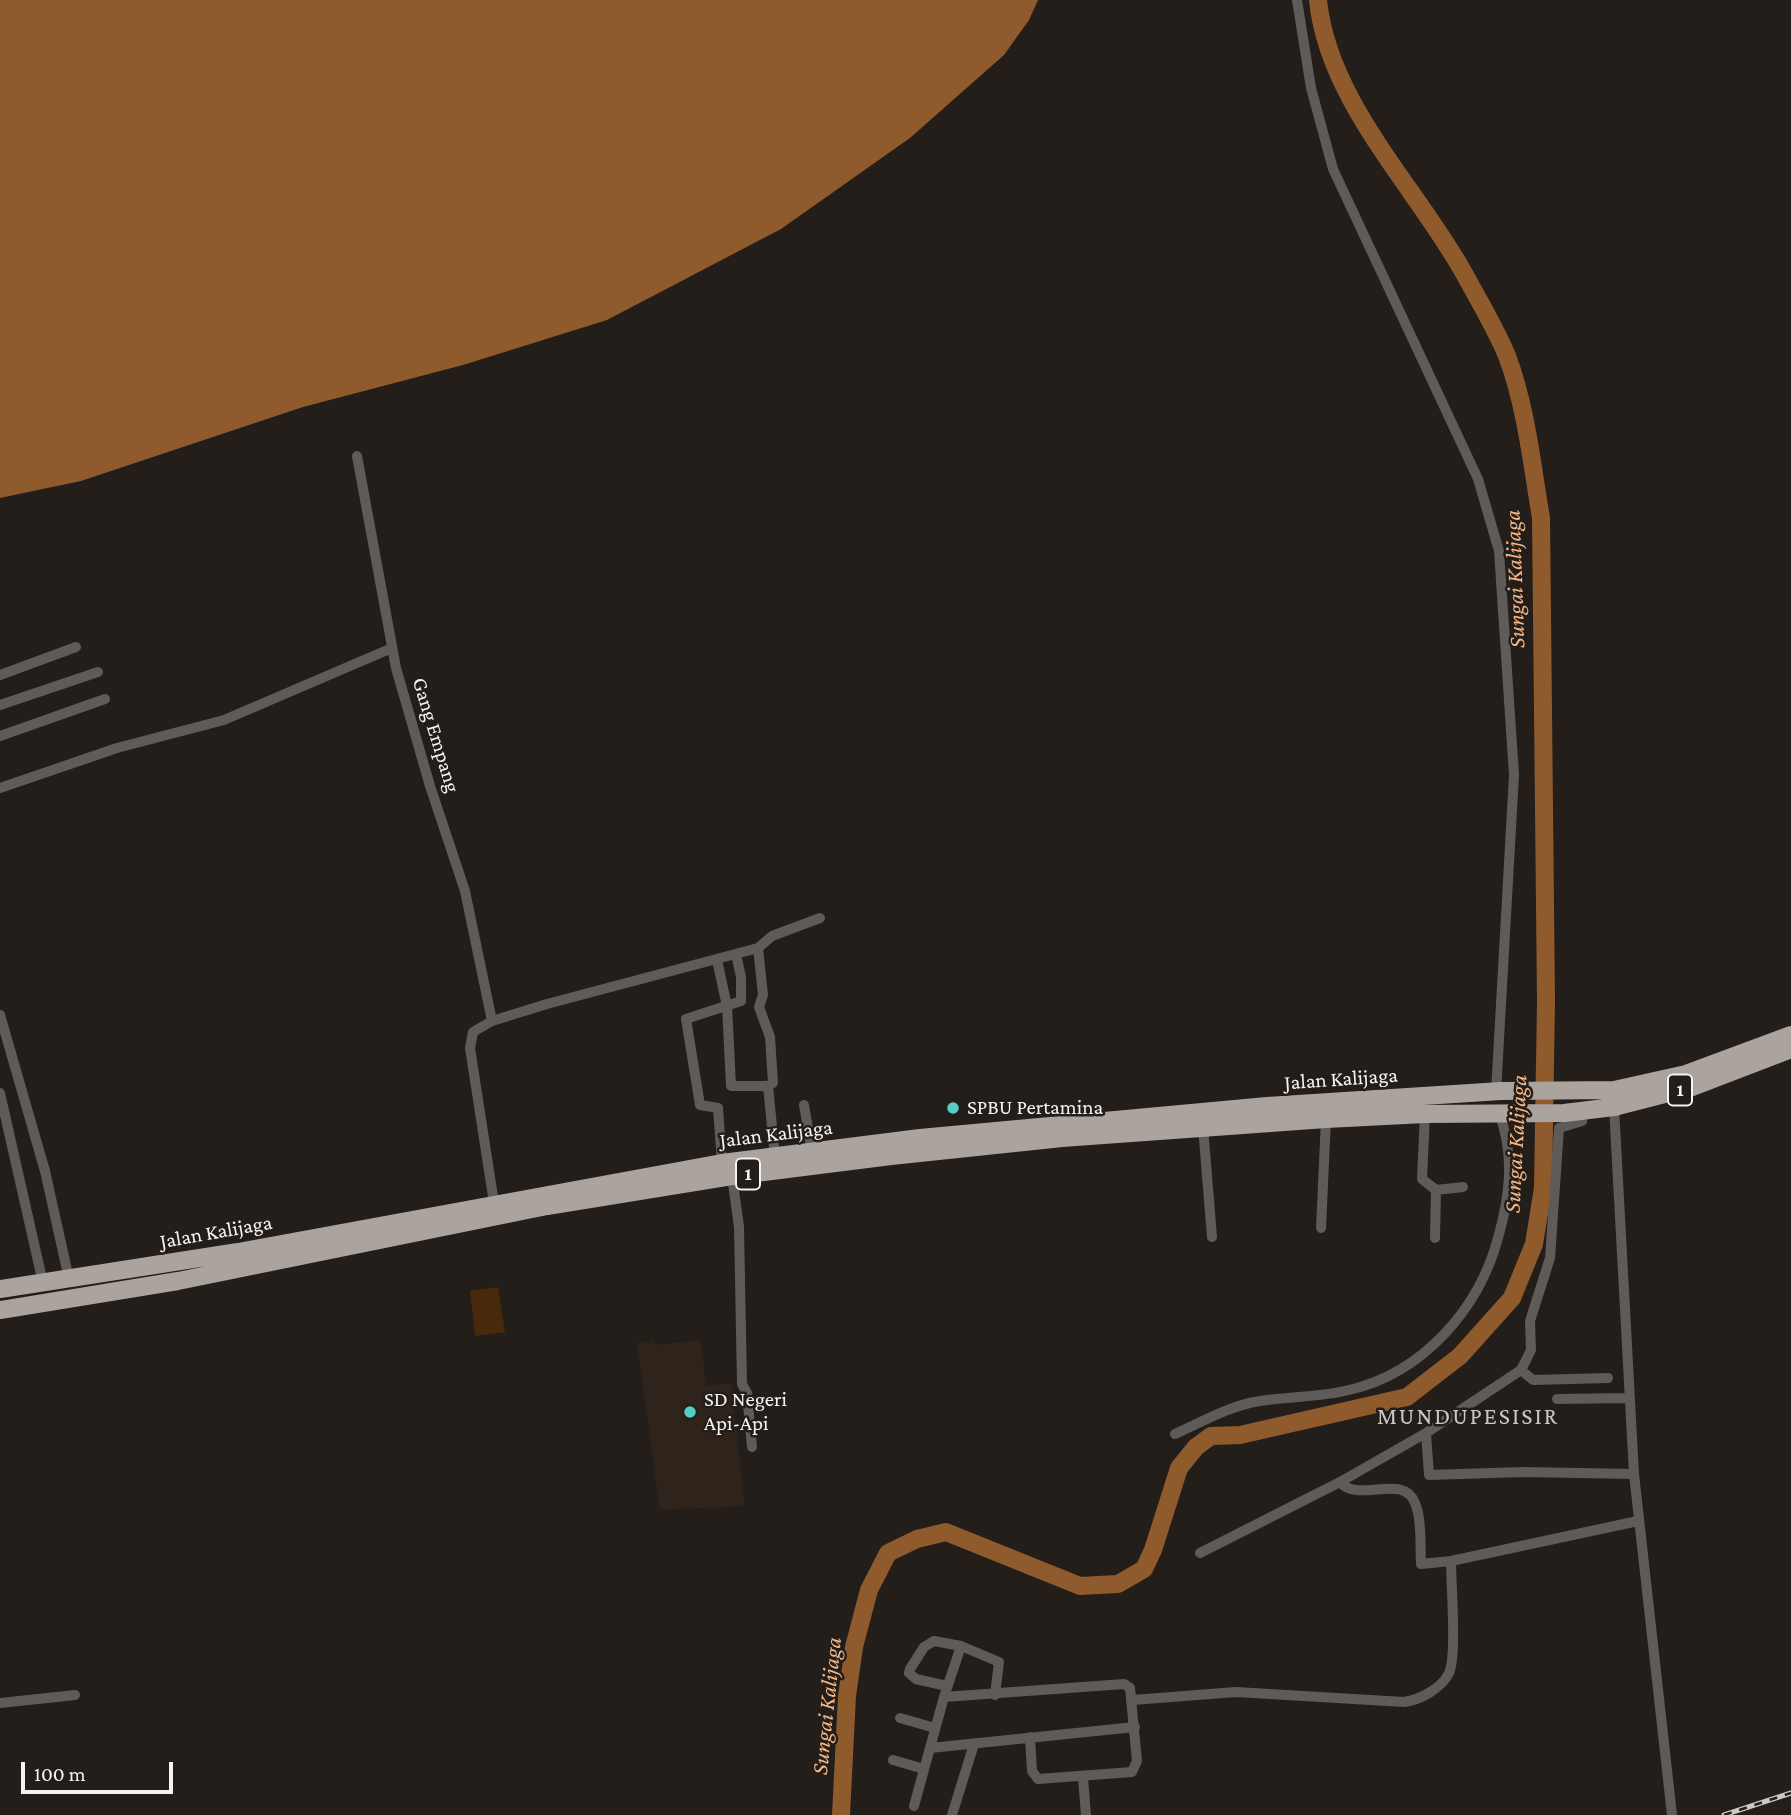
<!DOCTYPE html>
<html>
<head>
<meta charset="utf-8">
<style>
  body { margin:0 }
  #map { position:relative; width:1791px; height:1815px; overflow:hidden; background:#231e1a; font-family:"Crimson Pro",serif }
  canvas { display:block }
  .scale { position:absolute; left:21px; top:1762px; width:152px; height:32px; box-sizing:border-box; border:4px solid #f7f3f0; border-top:0; padding-left:9px; font-size:21px; line-height:24px; white-space:nowrap; color:#f7f3f0; -webkit-text-stroke:5px #231e1a; paint-order:stroke }
</style>
</head>
<body>
<div id="map">
<canvas width="1791" height="1815"></canvas>
<div class="scale">100 m</div>
</div>
<script>
const g = document.querySelector('canvas').getContext('2d');
g.lineJoin = 'round';
function paint(path, color) {
  g.fillStyle = color;
  g.fill(path, 'evenodd');
}
function strokePath(path, color, width, dash) {
  g.strokeStyle = color;
  g.lineWidth = width;
  g.lineCap = dash ? 'butt' : 'round';
  g.setLineDash(dash || []);
  g.stroke(path);
}
function drawText(font, color, halo, rows, align = 'center') {
  g.font = font + ' "Crimson Pro",serif';
  g.lineWidth = 5;
  g.setLineDash([]);
  g.textBaseline = 'middle';
  g.strokeStyle = halo;
  g.fillStyle = color;
  for (const [text, x, y, turn = 0] of rows) {
    g.save();
    g.translate(x, y);
    g.rotate((+turn || 0) * Math.PI / 180);
    g.textAlign = isNaN(turn) ? turn : align;
    if (halo) g.strokeText(text, 0, 0);
    g.fillText(text, 0, 0);
    g.restore();
  }
}
paint(new Path2D(`
  M654 1340 655 1345 701 1340 706 1386 731 1383 745 1506 660 1510 637 1343Z`), '#2e241c');
paint(new Path2D(`
  M498 1287 505 1332 475 1336 470 1291Z`), '#49290c');
paint(new Path2D(`
  M0 0H1038L1029 20 1004 55 910 138 781 229 607 320 463 365 303 407 81 481 0 498Z`), '#8f5a2c');
strokePath(new Path2D(`
  M841 1815 847 1696 854 1647 869 1590 888 1553 917 1539 946 1532 1080 1586 1118 1584 1144 1569 1153 1550 1179 1468 1196 1447 1211 1436 1240 1435 1407 1397 1460 1356 1512 1298 1534 1244 1543 1188 1546 1001 1541 518C1532 465 1526 406 1507 356 1496 329 1479 301 1465 275 1417 188 1328 102 1318 0`), '#8f5a2c', 18);
strokePath(new Path2D(`
  M1297 0 1311 88 1333 169 1478 479 1499 551 1514 775 1496 1092
  M357 456 396 668 430 786 465 891 492 1021
  M0 675 76 647
  M0 705 98 672
  M0 736 105 699
  M0 788 117 748 224 720 392 648
  M758 948 763 995 759 1007 770 1037 773 1083 768 1086 775 1157
  M717 960 727 1006 731 1086H768
  M0 1015 45 1171 69 1279
  M0 1093 43 1283
  M804 1105 812 1152
  M1614 1107 1634 1474 1672 1815
  M1583 1111 1582 1121 1559 1128 1550 1258 1530 1321 1531 1350 1521 1370 1426 1433 1340 1482C1358 1504 1403 1472 1415 1503 1422 1520 1420 1545 1421 1564L1451 1561 1638 1521
  M1425 1114 1422 1179 1436 1190 1463 1187
  M1203 1127 1212 1237
  M722 1163 718 1108 700 1105 686 1019 741 1001V977L736 954
  M732 1176 739 1227 742 1384 747 1393 752 1447
  M494 1203 470 1048 473 1032 492 1021 547 1004 758 948 772 936 820 918
  M1321 1228 1326 1119
  M1435 1238 1436 1190
  M1521 1370 1533 1380 1608 1378
  M1557 1399 1629 1398
  M1426 1433 1429 1475 1523 1472 1634 1474
  M1175 1434C1200 1423 1228 1407 1254 1402 1285 1396 1318 1398 1349 1390 1423 1373 1479 1309 1498 1238 1510 1196 1515 1155 1499 1113
  M1200 1553 1340 1482
  M947 1686 916 1679 909 1673 910 1669 924 1647 934 1641 961 1646
  M995 1695 999 1662 961 1646 944 1697 1124 1684 1130 1688 1137 1761 1132 1772 1038 1779 1032 1771 1030 1737
  M944 1697 930 1748 1135 1727
  M1133 1700 1236 1692 1404 1702C1420 1700 1442 1688 1449 1673 1457 1656 1451 1584 1451 1561
  M0 1703 75 1695
  M900 1718 935 1728
  M893 1760 924 1769
  M1083 1778 1086 1815
  M914 1806 930 1748
  M952 1815 974 1744`), '#5e5b59', 10);
strokePath(new Path2D(`
  M0 1289 238 1252 722 1163 920 1138 1267 1106 1501 1091 1614 1090 1686 1074 1791 1035
  M0 1310 178 1281 547 1206 732 1176 891 1156 1062 1138 1326 1119 1425 1114 1564 1113 1614 1107 1692 1087 1791 1049`), '#aaa39e', 18);
const rail = new Path2D(`
  M1724 1815 1791 1793`);
strokePath(rail, '#ccc8c5', 5);
strokePath(rail, '#231e1a', 2.5, [8]);
for (const [x, y, r, color] of [
  [953,1108,7,"#54cdc7"],
  [690,1412,7,"#54cdc7"]
]) {
  const dot = new Path2D();
  dot.arc(x, y, r, 0, 2 * Math.PI);
  g.fillStyle = color;
  g.fill(dot);
  strokePath(dot, '#231e1a', 2.5);
}
for (const [x, y, w] of [
  [1680,1090,24],
  [748,1174,24]
]) {
  const box = new Path2D();
  box.roundRect(x - w / 2, y - 15.5, w, 31, 5);
  g.fillStyle = '#231e1a';
  g.fill(box);
  strokePath(box, '#f7f3f0', 2);
}
drawText('bold 19px', '#f7f3f0', null, [
  ["1",1680,1090],
  ["1",748,1174]
]);
drawText('21px', '#f7f3f0', '#231e1a', [
  ["Gang Empang",436,735,73],
  ["Jalan Kalijaga",1341,1079,-4],
  ["Jalan Kalijaga",776,1134,-7],
  ["Jalan Kalijaga",216,1232,-10]
]);
drawText('21px', '#f7f3f0', '#231e1a', [
  ["SPBU Pertamina",967,1108],
  ["SD Negeri",704,1400],
  ["Api-Api",704,1424]
], 'left');
drawText('italic 23px', '#f6b785', '#231e1a', [
  ["Sungai Kalijaga",1515,579,-92],
  ["Sungai Kalijaga",1516,1144,-87],
  ["Sungai Kalijaga",827,1706,-84]
]);
g.letterSpacing = '2px';
drawText('24px', '#cdc6c1', '#231e1a', [
  ["MUNDUPESISIR",1468,1417]
]);
g.letterSpacing = '0px';
</script>
</body>
</html>
